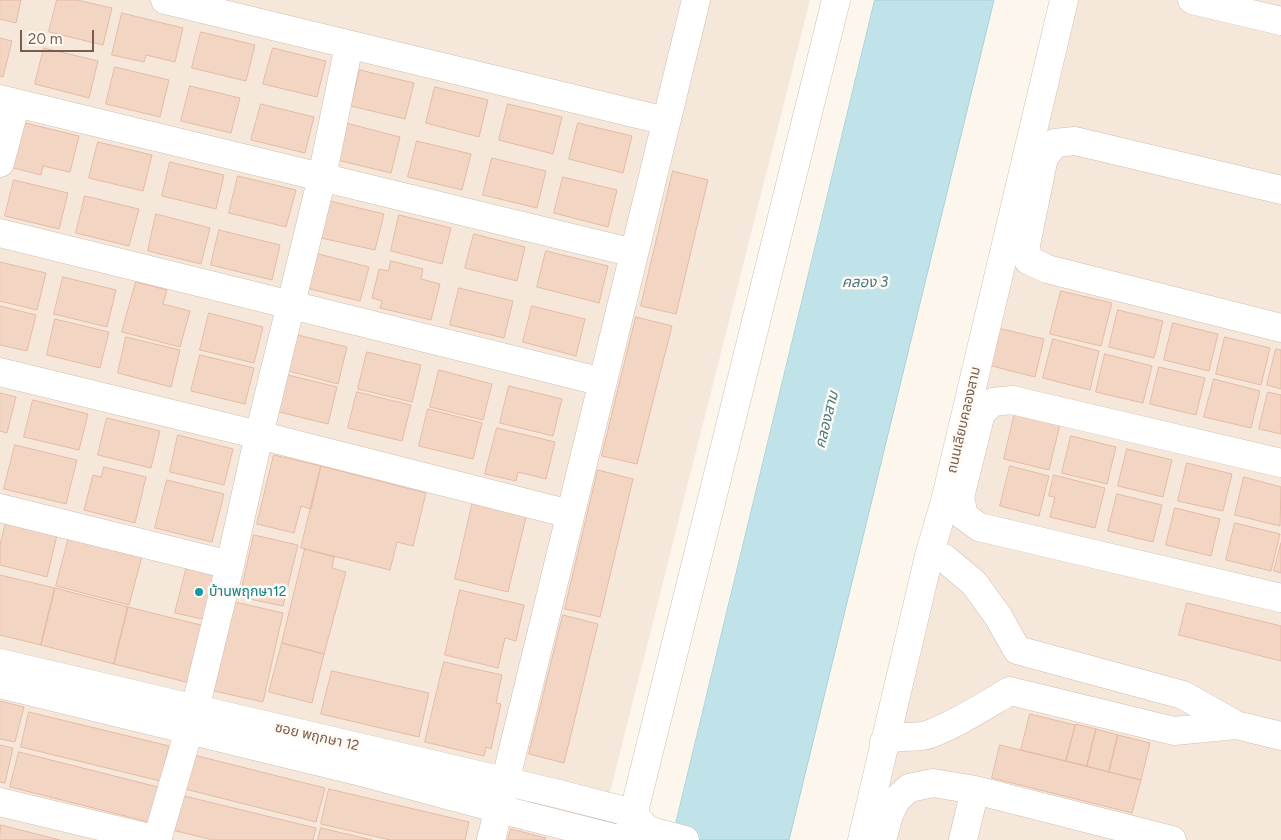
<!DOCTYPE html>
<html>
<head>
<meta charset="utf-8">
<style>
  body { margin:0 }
  #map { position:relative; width:1281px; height:840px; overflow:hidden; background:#fdf6ec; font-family:Figtree,sans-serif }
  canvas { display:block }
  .scale { position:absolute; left:20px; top:30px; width:74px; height:22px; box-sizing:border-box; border:2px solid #7a5c4d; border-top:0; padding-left:6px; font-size:15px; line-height:18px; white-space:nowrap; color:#7a5c4d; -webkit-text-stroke:4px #fffaf3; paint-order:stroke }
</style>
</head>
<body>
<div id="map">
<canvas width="1281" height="840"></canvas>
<div class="scale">20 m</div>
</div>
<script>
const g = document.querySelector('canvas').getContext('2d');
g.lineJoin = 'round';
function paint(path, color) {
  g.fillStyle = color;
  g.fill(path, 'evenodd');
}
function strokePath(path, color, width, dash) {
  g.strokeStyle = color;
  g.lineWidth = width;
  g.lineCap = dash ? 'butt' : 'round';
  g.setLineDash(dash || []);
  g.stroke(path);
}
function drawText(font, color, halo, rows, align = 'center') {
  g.font = font + ' Figtree,"Noto Sans Thai",sans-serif';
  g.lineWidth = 5;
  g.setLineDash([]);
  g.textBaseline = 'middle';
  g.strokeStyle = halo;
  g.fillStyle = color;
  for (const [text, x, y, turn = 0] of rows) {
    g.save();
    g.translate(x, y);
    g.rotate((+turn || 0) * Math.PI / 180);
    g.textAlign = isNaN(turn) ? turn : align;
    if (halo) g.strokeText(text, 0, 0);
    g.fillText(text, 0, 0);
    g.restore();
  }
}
paint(new Path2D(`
  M0 0H810L598 840H0Z
  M1069 0H1281V840H872Z`), '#f5e8da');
const water = new Path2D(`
  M875 0H994L789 840H672Z`);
paint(water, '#bfe3e8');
strokePath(water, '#a5d3da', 1);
const building = new Path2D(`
  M0 0H21L16 23 0 19Z
  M57 0H77L112 8 103 45 49 32Z
  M122 13 183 28 175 62 146 55 144 62 112 55Z
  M201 32 255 45 246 81 192 68Z
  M0 38 12 41 3 77 0 76Z
  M44 48 98 61 89 98 35 84Z
  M273 48 326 61 317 97 263 84Z
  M115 67 169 80 160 117 106 104Z
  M360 70 414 83 405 119 351 106Z
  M190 86 240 98 231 133 181 121Z
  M435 87 488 100 479 137 426 123Z
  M261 104 314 117 305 153 251 140Z
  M508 104 562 117 553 154 499 140Z
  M17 121 79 136 70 172 43 166 41 175 6 166Z
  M346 123 400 137 391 173 337 160Z
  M578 123 632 136 623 173 569 159Z
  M417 141 471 154 462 190 408 177Z
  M98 142 152 155 143 191 89 178Z
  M492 158 546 171 537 208 483 195Z
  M170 162 224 175 216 209 162 196Z
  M673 171 708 180 676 314 641 306Z
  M238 176 296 190 286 227 229 213Z
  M563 177 617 190 608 227 554 213Z
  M14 180 68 193 59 229 5 216Z
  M85 196 139 209 129 246 76 233Z
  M330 201 384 214 375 250 321 238Z
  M156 214 210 228 201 264 148 251Z
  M399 215 451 228 442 264 391 251Z
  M219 230 280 245 272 280 211 265Z
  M474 234 525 247 517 281 465 268Z
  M546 251 608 266 599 303 537 287Z
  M315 253 369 267 360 301 306 288Z
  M391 261 423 269 421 279 440 284 431 320 380 308 382 301 372 298 379 269 388 271Z
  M0 262 46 273 37 310 0 301Z
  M63 277 116 290 107 327 54 314Z
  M136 282 167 290 163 304 190 311 180 347 122 332Z
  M459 288 513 301 504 338 450 325Z
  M1061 291 1112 303 1101 346 1050 334Z
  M0 306 36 315 27 351 0 345Z
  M532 306 585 319 576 356 523 342Z
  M1118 310 1163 321 1154 358 1109 347Z
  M209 313 263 327 254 363 200 350Z
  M636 317 672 326 637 464 602 456Z
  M55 319 109 332 100 368 47 355Z
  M1173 323 1218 334 1209 371 1164 360Z
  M998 328 1044 339 1035 377 988 365Z
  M294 334 347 347 338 384 285 370Z
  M126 337 180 350 171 387 118 373Z
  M1225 337 1270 348 1261 385 1216 374Z
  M1053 339 1099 351 1090 390 1043 378Z
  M1276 349 1281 350V389L1267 385Z
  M367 352 421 365 412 402 358 389Z
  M1105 354 1152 366 1143 403 1096 392Z
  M200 355 254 368 245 404 191 391Z
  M1159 367 1205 378 1196 415 1150 404Z
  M439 370 492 384 483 420 430 407Z
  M284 374 337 387 328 424 275 411Z
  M1214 379 1260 391 1251 428 1204 417Z
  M509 386 562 399 553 436 500 423Z
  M357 392 411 405 402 441 348 428Z
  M1268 392 1281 395V434L1259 429Z
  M0 393 16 397 7 433 0 431Z
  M33 400 88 414 79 450 24 437Z
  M1016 408 1061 420 1049 470 1004 459Z
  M428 409 482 423 473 459 419 446Z
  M107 418 160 431 151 468 98 455Z
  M497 428 555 442 546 479 518 472 516 481 485 474Z
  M178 435 233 449 224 485 170 472Z
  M1071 436 1116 447 1107 484 1062 473Z
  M15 445 77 460 66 504 4 489Z
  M1127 449 1172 460 1163 497 1118 486Z
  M274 455 321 466 311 509 301 506 294 533 257 524Z
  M1187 463 1232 474 1223 511 1178 501Z
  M321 466 426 493 413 546 397 542 390 570 301 548Z
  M1010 466 1049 476 1039 516 1000 506Z
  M104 467 146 477 135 523 84 510 93 475 101 477Z
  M598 470 633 479 600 617 565 609Z
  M1054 475 1105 488 1095 528 1050 517 1055 497 1049 496Z
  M1244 477 1281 487 1280 526 1235 515Z
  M167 480 224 494 212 542 155 528Z
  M1117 494 1162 505 1153 542 1108 531Z
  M473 501 527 513 508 592 455 579Z
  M1175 508 1220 519 1211 556 1166 545Z
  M7 518 58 531 47 577 0 565V545Z
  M1235 523 1280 534 1271 571 1226 560Z
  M254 535 298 545 283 606 240 597Z
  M69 537 142 556 129 605 56 586Z
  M1281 543V573L1274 571Z
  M305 549 334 557 332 568 346 572 324 654 282 643Z
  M188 562 222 571 211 621 175 613Z
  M0 575 55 588 41 645 0 635Z
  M55 588 128 607 114 664 41 645Z
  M460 590 524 605 516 641 505 638 498 668 445 655Z
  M235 602 283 613 263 702 214 691Z
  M1187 603 1281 626V661L1179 635Z
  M128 607 205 626 190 683 114 664Z
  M563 615 598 624 564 763 529 754Z
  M282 643 324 654 312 703 269 692Z
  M444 662 502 675 496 703 501 704 491 749 486 747 484 756 425 742Z
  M332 671 429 693 419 737 321 714Z
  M0 701 24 707 15 742 0 739Z
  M29 712 169 746 160 781 21 747Z
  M1030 714 1075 725 1066 761 1021 750Z
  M1076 724 1096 729 1087 766 1066 761Z
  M1096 729 1118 735 1109 772 1087 766Z
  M1118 735 1150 743 1141 780 1109 772Z
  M0 745 13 748 5 783 0 782Z
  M1000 745 1141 780 1132 813 992 778Z
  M19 752 158 787 149 822 10 787Z
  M186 753 325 788 316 822 177 787Z
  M329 789 469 822 465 840H390L321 824Z
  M176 794 316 828 313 840H213L168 829Z
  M1 825 60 840H0Z
  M321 828 372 840H318Z
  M511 829 546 838 545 840H508Z`);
paint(building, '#f3d5c3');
strokePath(building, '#e6bba3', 1);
const street = new Path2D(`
  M165 0 666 121
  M1192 0 1281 21
  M0 99 634 253
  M0 163 16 103
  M1281 190 1075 141 1055 143 1044 157 1026 245 1028 260 1047 269 1281 328
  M0 233 603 382
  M0 372 259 435 570 514
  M1281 463 1012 400 993 402 981 413 960 497 964 516 979 527 1281 598
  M0 508 230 565
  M929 556 944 558 974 583 998 616 1017 650 1183 695 1236 725 1281 736
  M0 663 559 794 633 813 647 830 685 840
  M0 684 365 773 499 809 622 840
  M195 709 230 565 259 435 322 177 349 45
  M884 742C899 733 915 740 930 734 959 723 984 706 1010 691L1174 731 1236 725
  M0 802 158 840
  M157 840 189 730
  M491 840 696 0
  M627 840 836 0
  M882 840 889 815 896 800 909 788 933 783 975 790 1172 840
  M963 840 975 790`);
const secondary = new Path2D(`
  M862 840 929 556 945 501 1064 0`);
strokePath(street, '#d1beb0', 29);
strokePath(secondary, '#d6c0b0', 29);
strokePath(street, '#fff', 28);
strokePath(secondary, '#fff', 28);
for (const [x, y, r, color] of [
  [199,592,5,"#0f9aa8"]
]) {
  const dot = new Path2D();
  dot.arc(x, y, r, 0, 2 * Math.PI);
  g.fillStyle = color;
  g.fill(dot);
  strokePath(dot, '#fffaf3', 2);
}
drawText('14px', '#7a5c4d', '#fffaf3', [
  ["ถนนเลียบคลองสาม",964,420,-77],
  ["ซอย พฤกษา 12",317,737,13]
]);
drawText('14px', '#0d838f', '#fffaf3', [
  ["บ้านพฤกษา12",209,592]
], 'left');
drawText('italic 15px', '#437c86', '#fffaf3', [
  ["คลอง 3",865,283],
  ["คลองสาม",827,420,-76]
]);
</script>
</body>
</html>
